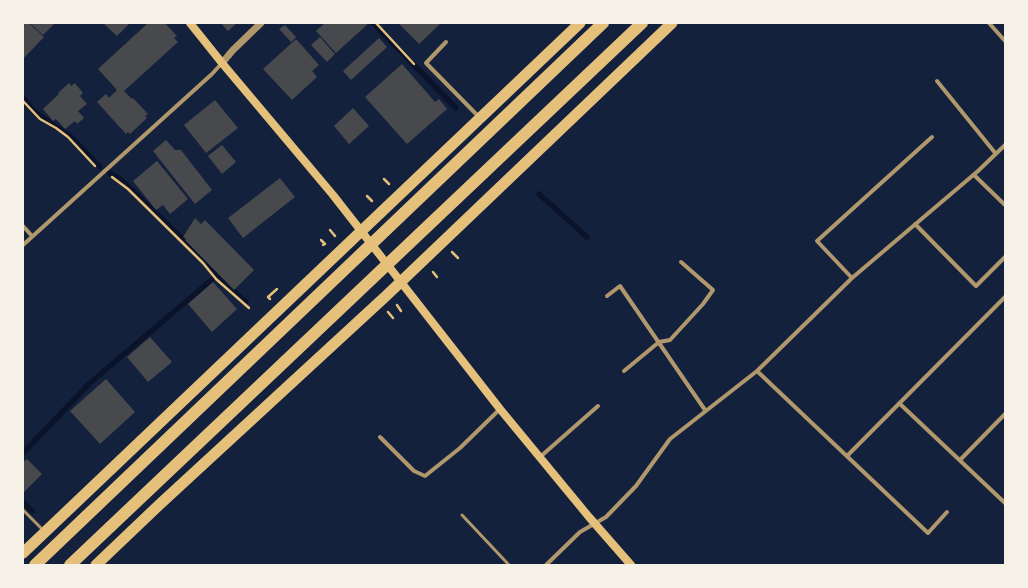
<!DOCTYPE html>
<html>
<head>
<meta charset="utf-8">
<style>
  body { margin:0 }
  #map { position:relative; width:1028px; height:588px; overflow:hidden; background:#14213d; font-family:Signika,sans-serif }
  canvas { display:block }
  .frame { position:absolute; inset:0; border:24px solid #f6f1e7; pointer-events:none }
</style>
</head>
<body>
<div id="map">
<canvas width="1028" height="588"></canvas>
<div class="frame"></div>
</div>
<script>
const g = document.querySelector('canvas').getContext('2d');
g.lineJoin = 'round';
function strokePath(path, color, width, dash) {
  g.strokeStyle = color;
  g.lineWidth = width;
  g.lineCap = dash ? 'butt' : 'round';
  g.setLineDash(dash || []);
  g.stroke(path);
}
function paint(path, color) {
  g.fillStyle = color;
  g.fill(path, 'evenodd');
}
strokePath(new Path2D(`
  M373 23 456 108
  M23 98 32 109 40 116 70 136 100 167
  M109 173 119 178 130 188 204 260 216 276 246 302
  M539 194 587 237
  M23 453 90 383 216 276
  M23 502 32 511`), '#0b132b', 5.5);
paint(new Path2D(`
  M23 23H29L44 37 23 59Z
  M30 23H55L43 35Z
  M105 23H130L117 36 104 24Z
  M148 23H165L177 36 174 38 178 42 124 91 132 99 133 98 148 114 145 116 147 118 130 134 128 132 126 134 97 102 106 94 109 98 117 90 98 69Z
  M221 23H237L228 31Z
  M325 23H369L336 53 316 31Z
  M398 23H441L419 44Z
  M285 25 296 37 291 42 279 29Z
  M320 37 335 54 327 62 311 45Z
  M379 38 387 47 351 80 343 71Z
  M296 39 319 65 312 71 317 77 292 100 263 69Z
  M402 64 435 102 439 99 447 109 407 144 365 97Z
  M69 83 71 86 75 83 83 93 80 96 87 104 78 111 84 118 77 124 75 121 65 129 56 119 53 121 43 109 59 94 58 93Z
  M215 100 238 128 206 153 184 125Z
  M353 108 369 126 349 144 334 126Z
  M166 140 175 150H181L212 190 195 204 153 151Z
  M222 145 236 162 222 174 208 156Z
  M157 161 188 199 170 214 163 205 156 210 133 181Z
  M280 178 295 197 243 238 228 218Z
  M195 218 201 224 205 220 254 270 234 290 185 240 186 239 183 237Z
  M213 282 237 309 212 332 188 304Z
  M150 337 172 362 148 382 127 357Z
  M106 379 135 412 100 444 70 411Z
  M27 459 42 474 23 493V462Z`), '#48494c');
strokePath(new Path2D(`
  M376 23 414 64
  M23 101 40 119 56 128 68 137 95 166
  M112 177 128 189 203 263 216 279 249 308
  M384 179 389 184
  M367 196 372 201
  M330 230 335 236
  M321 240 325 244 323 245
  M452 252 458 258
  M433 272 437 277
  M270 299 268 297 277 289
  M397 305 401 311
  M388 312 393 318`), '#e5c07b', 2.5);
strokePath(new Path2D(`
  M23 510 43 530
  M462 515 509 565`), '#b1986c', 3);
strokePath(new Path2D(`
  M989 23 1005 41
  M446 42 426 63 480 118
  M937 81 996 154
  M974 175 1005 205
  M915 224 976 286 1005 257
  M23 226 32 236
  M23 245 212 74 222 63
  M852 278 817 241 932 137
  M607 296 620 286 705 410
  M624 371 659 342 670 340 703 304 713 290 681 262
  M757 371 928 533 947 512
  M899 403 1005 503
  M380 437 414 471 425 476 460 448 500 409
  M847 456 1005 297
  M540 457 598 406
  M960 460 1005 414
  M546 565 580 532 606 517 636 486 670 439 757 371 852 278 978 171 1005 145`), '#b1986c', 4);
strokePath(new Path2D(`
  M222 63 233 50 261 23`), '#b1986c', 7);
strokePath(new Path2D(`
  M190 23 222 63 333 195 500 409 589 517 631 565`), '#e5c07b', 8);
strokePath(new Path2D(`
  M23 553 580 23
  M96 565 159 505 387 295 672 23`), '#e5c07b', 11);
strokePath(new Path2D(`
  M35 565 603 23
  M70 565 642 23`), '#e5c07b', 12);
</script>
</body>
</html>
